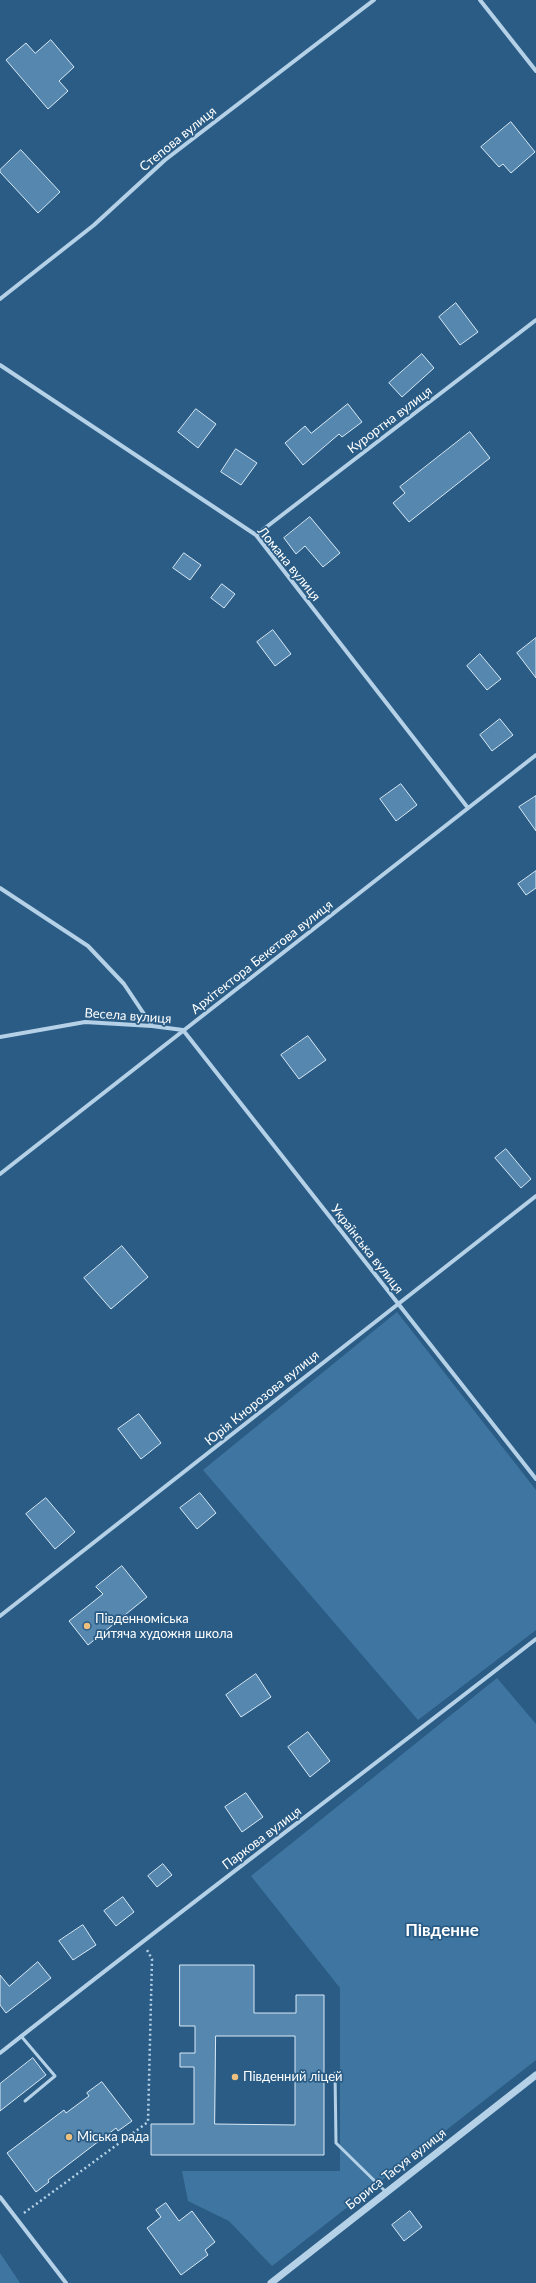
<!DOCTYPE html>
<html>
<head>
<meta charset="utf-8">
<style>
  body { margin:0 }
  canvas { display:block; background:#2a5c85 }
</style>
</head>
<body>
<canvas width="536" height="2283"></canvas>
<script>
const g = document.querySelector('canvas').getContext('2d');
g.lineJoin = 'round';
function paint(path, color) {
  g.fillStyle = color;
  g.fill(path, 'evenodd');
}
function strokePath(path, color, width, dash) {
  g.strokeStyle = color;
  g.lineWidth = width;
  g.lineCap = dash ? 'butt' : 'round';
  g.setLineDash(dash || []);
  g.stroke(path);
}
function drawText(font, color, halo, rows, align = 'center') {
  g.font = font + ' Lato,sans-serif';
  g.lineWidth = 3.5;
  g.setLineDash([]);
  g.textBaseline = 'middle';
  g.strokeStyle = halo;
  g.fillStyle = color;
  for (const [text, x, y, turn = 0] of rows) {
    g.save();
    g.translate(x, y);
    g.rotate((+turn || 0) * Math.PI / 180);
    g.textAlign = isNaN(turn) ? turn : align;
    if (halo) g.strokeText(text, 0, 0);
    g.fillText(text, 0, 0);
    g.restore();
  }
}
paint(new Path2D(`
  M397 1312 536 1490V1630L418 1720 203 1470Z
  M497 1678 536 1724V2060L272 2266 229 2221 188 2201 182 2171H340V1988L251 1876Z
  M0 2253 20 2283H0Z`), '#3f76a1');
const building = new Path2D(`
  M51 40 74 67 59 81 68 91 48 109 6 60 26 43 35 53Z
  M511 122 535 152 511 173 503 164 499 167 481 147Z
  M21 150 60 192 38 213 0 172V170Z
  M456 303 478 332 460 345 439 317Z
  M422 354 434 368 402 397 389 383Z
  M348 404 362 422 342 437 339 434 303 465 285 443 305 426 311 433Z
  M196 409 216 424 198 448 178 432Z
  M470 432 490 458 409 522 393 503 405 493 400 487Z
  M236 449 257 463 241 485 221 472Z
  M310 517 340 553 323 567 305 546 296 554 284 538Z
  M184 553 201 565 190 580 173 568Z
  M222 584 235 594 224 608 211 598Z
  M273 630 291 654 275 666 257 642Z
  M536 638V678L517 653Z
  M480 654 501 679 487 690 467 666Z
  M500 719 513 735 492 751 480 735Z
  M401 784 417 805 396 821 380 799Z
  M536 796V831L519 807Z
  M536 871V888L526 895 518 884Z
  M308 1036 326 1060 299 1079 281 1055Z
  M506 1149 531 1179 521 1188 495 1158Z
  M122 1246 148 1277 111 1309 84 1278Z
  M139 1414 161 1443 141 1459 118 1429Z
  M200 1493 216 1513 197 1529 180 1508Z
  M46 1498 75 1532 55 1549 26 1514Z
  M122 1566 147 1597 88 1645 69 1621 103 1594 96 1587Z
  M256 1674 271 1697 241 1717 226 1695Z
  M308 1732 330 1761 310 1777 288 1747Z
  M246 1793 263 1817 242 1832 225 1807Z
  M163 1864 172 1875 157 1887 148 1876Z
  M123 1897 134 1912 116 1926 104 1911Z
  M83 1925 96 1945 73 1960 59 1941Z
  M38 1962 51 1978 6 2013 0 2005V1975L9 1986Z
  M180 1965H254V2013H296V1995H324V2155H151V2124H194V2067H180V2053H195V2026H180ZM216 2036H295V2125L215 2124Z
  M33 2058 46 2075 0 2111V2084Z
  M102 2082 132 2121 118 2131 116 2128 48 2180 49 2182 36 2192 7 2153 64 2110 66 2113 89 2096 87 2093Z
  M166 2203 179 2221 192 2211 215 2242 205 2250 208 2255 181 2275 147 2228 161 2217 156 2210Z
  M410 2211 422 2227 404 2241 392 2225Z`);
paint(building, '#5687ae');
strokePath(building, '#d8e9f6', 1);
strokePath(new Path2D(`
  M24 2213 148 2122 152 1959 147 1950`), '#b5d1e7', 2.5, [2, 3]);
strokePath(new Path2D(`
  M21 2036 55 2076 25 2101
  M335 2073 336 2143 386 2192`), '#b5d1e7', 3);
strokePath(new Path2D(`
  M480 0 536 71
  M0 299 94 225 165 160 374 0
  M0 365 256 535 468 808
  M256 535 536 320
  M0 888 88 946 124 984 152 1026
  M0 1037 85 1022 152 1026 183 1030 536 1479
  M0 1174 536 755
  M0 1616 536 1196
  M0 2053C177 1913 358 1778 536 1639
  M0 2197 66 2283`), '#b5d1e7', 4);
strokePath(new Path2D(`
  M271 2283 536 2075`), '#b5d1e7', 7);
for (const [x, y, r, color] of [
  [87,1626,4,"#edc07d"],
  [235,2077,4,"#edc07d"],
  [69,2137,4,"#edc07d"]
]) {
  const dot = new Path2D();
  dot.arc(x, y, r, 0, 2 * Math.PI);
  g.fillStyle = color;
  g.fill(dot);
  strokePath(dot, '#2a5c85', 1.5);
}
drawText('13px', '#fff', '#2a5c85', [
  ["Степова вулиця",178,139,-39],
  ["Курортна вулиця",390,420,-37],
  ["Ломана вулиця",289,564,51],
  ["Архітектора Бекетова вулиця",262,957,-38],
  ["Весела вулиця",128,1016,4],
  ["Українська вулиця",367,1249,52],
  ["Юрія Кнорозова вулиця",262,1398,-39],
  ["Паркова вулиця",262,1838,-37],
  ["Бориса Тасуя вулиця",396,2169,-38]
]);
drawText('13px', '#fff', '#2a5c85', [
  ["Південноміська",95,1619],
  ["дитяча художня школа",95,1634],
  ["Південний ліцей",243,2077],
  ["Міська рада",77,2137]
], 'left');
drawText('bold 17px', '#fff', '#2a5c85', [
  ["Південне",442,1931]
]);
</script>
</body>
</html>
